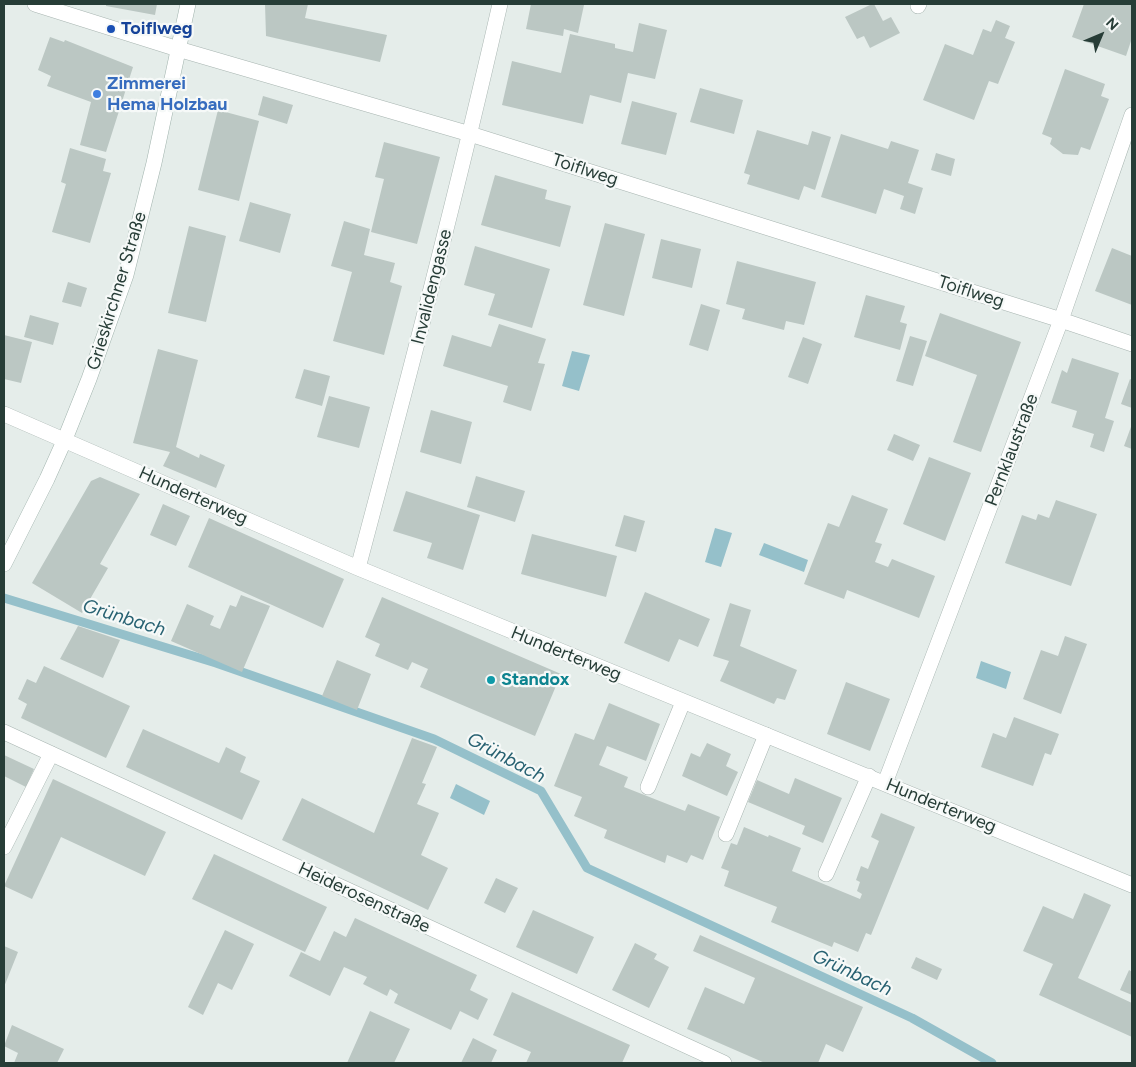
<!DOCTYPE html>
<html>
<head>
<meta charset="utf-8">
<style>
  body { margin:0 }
  #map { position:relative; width:1136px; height:1067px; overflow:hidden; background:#e5edea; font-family:Figtree,sans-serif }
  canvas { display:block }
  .frame { position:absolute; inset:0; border:5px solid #273d37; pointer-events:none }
  .north { position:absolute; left:1076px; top:10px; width:50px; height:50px; -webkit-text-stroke:4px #f6f9f8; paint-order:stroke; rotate:45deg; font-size:14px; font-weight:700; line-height:20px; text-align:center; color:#273d37 }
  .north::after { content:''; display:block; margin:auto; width:18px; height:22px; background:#273d37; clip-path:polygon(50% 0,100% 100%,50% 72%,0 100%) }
</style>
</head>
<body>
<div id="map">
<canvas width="1136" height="1067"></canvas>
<div class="frame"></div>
<div class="north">N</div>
</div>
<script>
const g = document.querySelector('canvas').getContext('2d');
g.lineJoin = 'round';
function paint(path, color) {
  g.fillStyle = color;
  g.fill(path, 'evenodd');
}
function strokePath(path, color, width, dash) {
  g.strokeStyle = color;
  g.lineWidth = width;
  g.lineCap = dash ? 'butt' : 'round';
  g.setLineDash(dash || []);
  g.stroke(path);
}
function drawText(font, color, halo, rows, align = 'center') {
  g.font = font + ' Figtree,sans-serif';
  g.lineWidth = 4.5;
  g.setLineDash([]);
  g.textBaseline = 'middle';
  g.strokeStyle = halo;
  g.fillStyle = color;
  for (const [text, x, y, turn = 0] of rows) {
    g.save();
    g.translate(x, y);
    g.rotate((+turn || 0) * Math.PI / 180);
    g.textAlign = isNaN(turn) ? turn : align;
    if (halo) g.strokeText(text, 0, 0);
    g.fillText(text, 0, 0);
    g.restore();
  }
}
paint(new Path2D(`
  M572 351 590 355 579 391 562 386Z
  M715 528 732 533 721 567 705 562Z
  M764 543 808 560 804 572 759 555Z
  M981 661 1011 672 1006 689 976 678Z
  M456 784 490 801 484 815 450 798Z`), '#95c0ca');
strokePath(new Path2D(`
  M4 598 216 663 434 739 541 791 587 868 912 1018 992 1063`), '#95c0ca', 9);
paint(new Path2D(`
  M106 4H157L155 15 106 6Z
  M265 4H308L305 18 387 35 380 62 266 36Z
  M531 4 584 5 578 33 564 29 563 36 526 29Z
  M872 4H874L883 21 891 17 900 33 870 48 864 36 857 39 845 17Z
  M1084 4H1132V38L1126 56 1072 37Z
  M996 20 1010 26 1005 38 1015 42 998 84 989 81 974 120 923 100 945 44 973 55 983 29 991 32Z
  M639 23 667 30 655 79 628 73 621 103 590 95 583 124 502 105 512 61 561 73 570 34 615 44V48L633 52Z
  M50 37 64 42 65 40 133 67 106 152 80 145 91 102 47 86 51 76 38 70Z
  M1065 69 1105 84 1101 96 1109 99 1090 150 1081 147 1078 155 1063 154 1050 144 1052 138 1042 134Z
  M700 88 743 100 734 134 690 122Z
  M263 96 293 105 287 124 258 115Z
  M632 101 677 113 666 155 621 144Z
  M218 110 259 121 239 201 198 190Z
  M757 130 808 145 812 131 831 137 815 190 804 186 799 200 747 184 750 175 744 173Z
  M841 134 888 149 891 141 919 150 908 183 923 188 915 214 900 209 904 196 884 189 876 214 821 197Z
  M384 142 440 157 417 244 371 232 384 179 375 177Z
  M70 148 106 159 103 171 111 173 90 243 52 232 66 184 61 182Z
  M936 153 955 159 951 176 931 170Z
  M495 175 547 190 545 199 571 206 560 247 481 225Z
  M250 202 291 214 280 253 239 241Z
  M344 221 370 229 364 255 395 263 390 282 402 286 384 355 333 341 352 272 331 266Z
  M605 223 645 234 624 316 583 305Z
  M189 226 226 236 206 322 168 313Z
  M661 239 701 249 692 288 652 278Z
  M475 246 550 269 532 328 488 315 495 294 464 285Z
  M1112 248 1132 256V305L1095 291Z
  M737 261 816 282 804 325 786 321 784 330 742 319 745 309 726 304Z
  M68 282 87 288 81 307 62 302Z
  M866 295 905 306 900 322 907 324 900 350 854 337Z
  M701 304 720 310 708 351 689 345Z
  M940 313 1021 342 981 452 953 442 977 375 925 356Z
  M30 315 59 323 53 345 24 337Z
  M499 324 546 339 538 363 545 364 531 411 503 402 508 386 443 366 452 335 491 347Z
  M4 335 32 342 21 383 4 379Z
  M910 336 927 341 913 386 896 381Z
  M803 337 822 344 808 384 788 377Z
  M158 349 198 360 176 447 199 458 200 454 225 465 216 488 163 466 170 452 133 443Z
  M1072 358 1119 373 1105 418 1114 421 1104 452 1090 447 1094 434 1072 427 1077 411 1051 403 1062 370 1067 373Z
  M304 369 330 376 322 406 295 398Z
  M1130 379 1132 380V408L1121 404Z
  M329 396 370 407 359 448 317 437Z
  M431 410 472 422 461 464 420 452Z
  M1132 424V449L1124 446Z
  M894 434 920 445 913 461 887 450Z
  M929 457 971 473 945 541 903 524Z
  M476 476 525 491 515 522 467 507Z
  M100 477 140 494 100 564 108 568 82 613 32 583 91 481Z
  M406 491 480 515 463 570 427 558 432 543 393 531Z
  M852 495 888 509 875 542 882 544 875 562 888 567 892 559 935 576 919 618 847 590 844 599 804 584 828 523 839 527Z
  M1056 500 1097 514 1071 586 1005 563 1022 515 1036 520 1038 514 1049 518Z
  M163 504 190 516 176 546 150 535Z
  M624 515 645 521 636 552 615 546Z
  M209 518 344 579 323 628 188 567Z
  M532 534 617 556 606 597 521 574Z
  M645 592 710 619 698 647 679 639 669 662 624 643Z
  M241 595 270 606 242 672 171 641 187 604 214 616 210 625 220 629 230 605 236 607Z
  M382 597 561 674 535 736 420 687 428 669 412 662 408 670 375 656 380 644 365 637Z
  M730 603 751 610 740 646 797 670 785 700 777 698 774 704 720 681 729 661 713 656Z
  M78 626 120 640 103 678 60 659Z
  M1065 636 1087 644 1061 714 1023 699 1041 650 1058 656Z
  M337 660 371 674 357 710 322 696Z
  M44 666 130 706 106 758 21 718 27 704 18 699 27 679 36 683Z
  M846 682 890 699 870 751 827 734Z
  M609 703 660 724 646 761 607 746 599 765 628 777 624 787 685 811 688 804 720 817 703 860 691 855 687 863 667 855 665 863 604 838 607 830 574 816 582 797 554 786 575 733 594 740Z
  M1014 717 1059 734 1051 755 1045 753 1033 786 981 767 993 733 1006 738Z
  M143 729 219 763 226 747 246 757 240 772 260 781 242 820 126 767Z
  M412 738 437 747 422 783 426 784 417 804 439 813 421 855 448 868 428 910 282 840 302 798 374 833Z
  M707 743 731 754 726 766 738 772 727 796 682 776 691 753 700 757Z
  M4 755 34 769 26 787 4 776Z
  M795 778 842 798 823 843 802 834 805 826 748 802 757 780 789 794Z
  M53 779 166 832 145 876 61 837 32 899 4 886Z
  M881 813 915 827 871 935 866 933 858 952 834 942 832 947 771 922 777 907 724 886 729 871 721 868 731 843 737 845 744 827 768 837 769 835 801 848 792 871 860 899 862 894 857 891 860 882 856 880 861 866 868 869 879 841 871 837Z
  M214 854 327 907 305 952 192 899Z
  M496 878 518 888 505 913 484 903Z
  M1084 893 1111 905 1078 978 1132 1003V1037L1039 995 1053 964 1023 951 1043 906 1073 919Z
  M533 910 594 937 577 974 516 947Z
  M355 918 477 975 470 990 488 999 478 1020 460 1011 451 1030 394 1003 398 994 390 989 387 996 363 984 367 977 344 967 330 996 289 976 301 952 320 961 334 931 346 937Z
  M225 930 254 944 232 990 218 983 203 1015 188 1007Z
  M700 935 863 1007 843 1052 826 1044 818 1063H765L687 1029 705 987 744 1004 755 978 693 951Z
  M635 943 657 954 654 959 669 967 649 1008 612 990Z
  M4 946 18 952 4 987Z
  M916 957 942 969 937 980 911 968Z
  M1129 970 1132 972V995L1120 990Z
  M512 992 630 1045 622 1063H526L531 1052 493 1035Z
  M370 1011 410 1029 394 1063H347Z
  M12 1025 64 1049 57 1063H14L18 1053 4 1046Z
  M473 1038 497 1050 491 1063H461Z`), '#bbc7c3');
const lane = new Path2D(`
  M648 787 683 702
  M726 834 766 735
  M4 847 51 754
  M826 874 869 776`);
const street = new Path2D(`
  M35 4 178 49 470 134 1061 320 1132 344
  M918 6 919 4
  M4 414 358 568 1132 885
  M358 568C408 380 457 193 500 4
  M4 732 724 1063
  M885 783 1061 320 1132 115`);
const secondary = new Path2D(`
  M4 564 47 479 65 439 89 379 126 275 154 163 188 4`);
strokePath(lane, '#a8b5b1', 16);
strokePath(street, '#a8b5b1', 16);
strokePath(secondary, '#a2b4ae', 16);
strokePath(lane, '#fff', 15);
strokePath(street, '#fff', 15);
strokePath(secondary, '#fff', 15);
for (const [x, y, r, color] of [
  [111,29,5,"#1a4fb4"],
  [97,94,5,"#3f7fe0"],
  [491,680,5,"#0f9aa8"]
]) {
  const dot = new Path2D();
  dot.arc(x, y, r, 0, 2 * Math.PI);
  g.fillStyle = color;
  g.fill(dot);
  strokePath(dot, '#f6f9f8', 2);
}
drawText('bold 18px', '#164399', '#f6f9f8', [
  ["Toiflweg",121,29]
], 'left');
drawText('bold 18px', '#366cbe', '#f6f9f8', [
  ["Zimmerei",107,84],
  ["Hema Holzbau",107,105]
], 'left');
drawText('18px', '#273d37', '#f6f9f8', [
  ["Toiflweg",585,170,18],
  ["Invalidengasse",432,287,-76],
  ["Grieskirchner Straße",117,291,-73],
  ["Toiflweg",971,292,18],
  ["Pernklaustraße",1012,450,-69],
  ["Hunderterweg",193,496,24],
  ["Hunderterweg",566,654,22],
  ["Hunderterweg",941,806,22],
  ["Heiderosenstraße",364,898,25]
]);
drawText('bold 18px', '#0d838f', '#f6f9f8', [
  ["Standox",501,680]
], 'left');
drawText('italic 19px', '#286272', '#f6f9f8', [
  ["Grünbach",124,618,17],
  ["Grünbach",506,758,28],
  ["Grünbach",852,973,25]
]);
</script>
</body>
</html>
